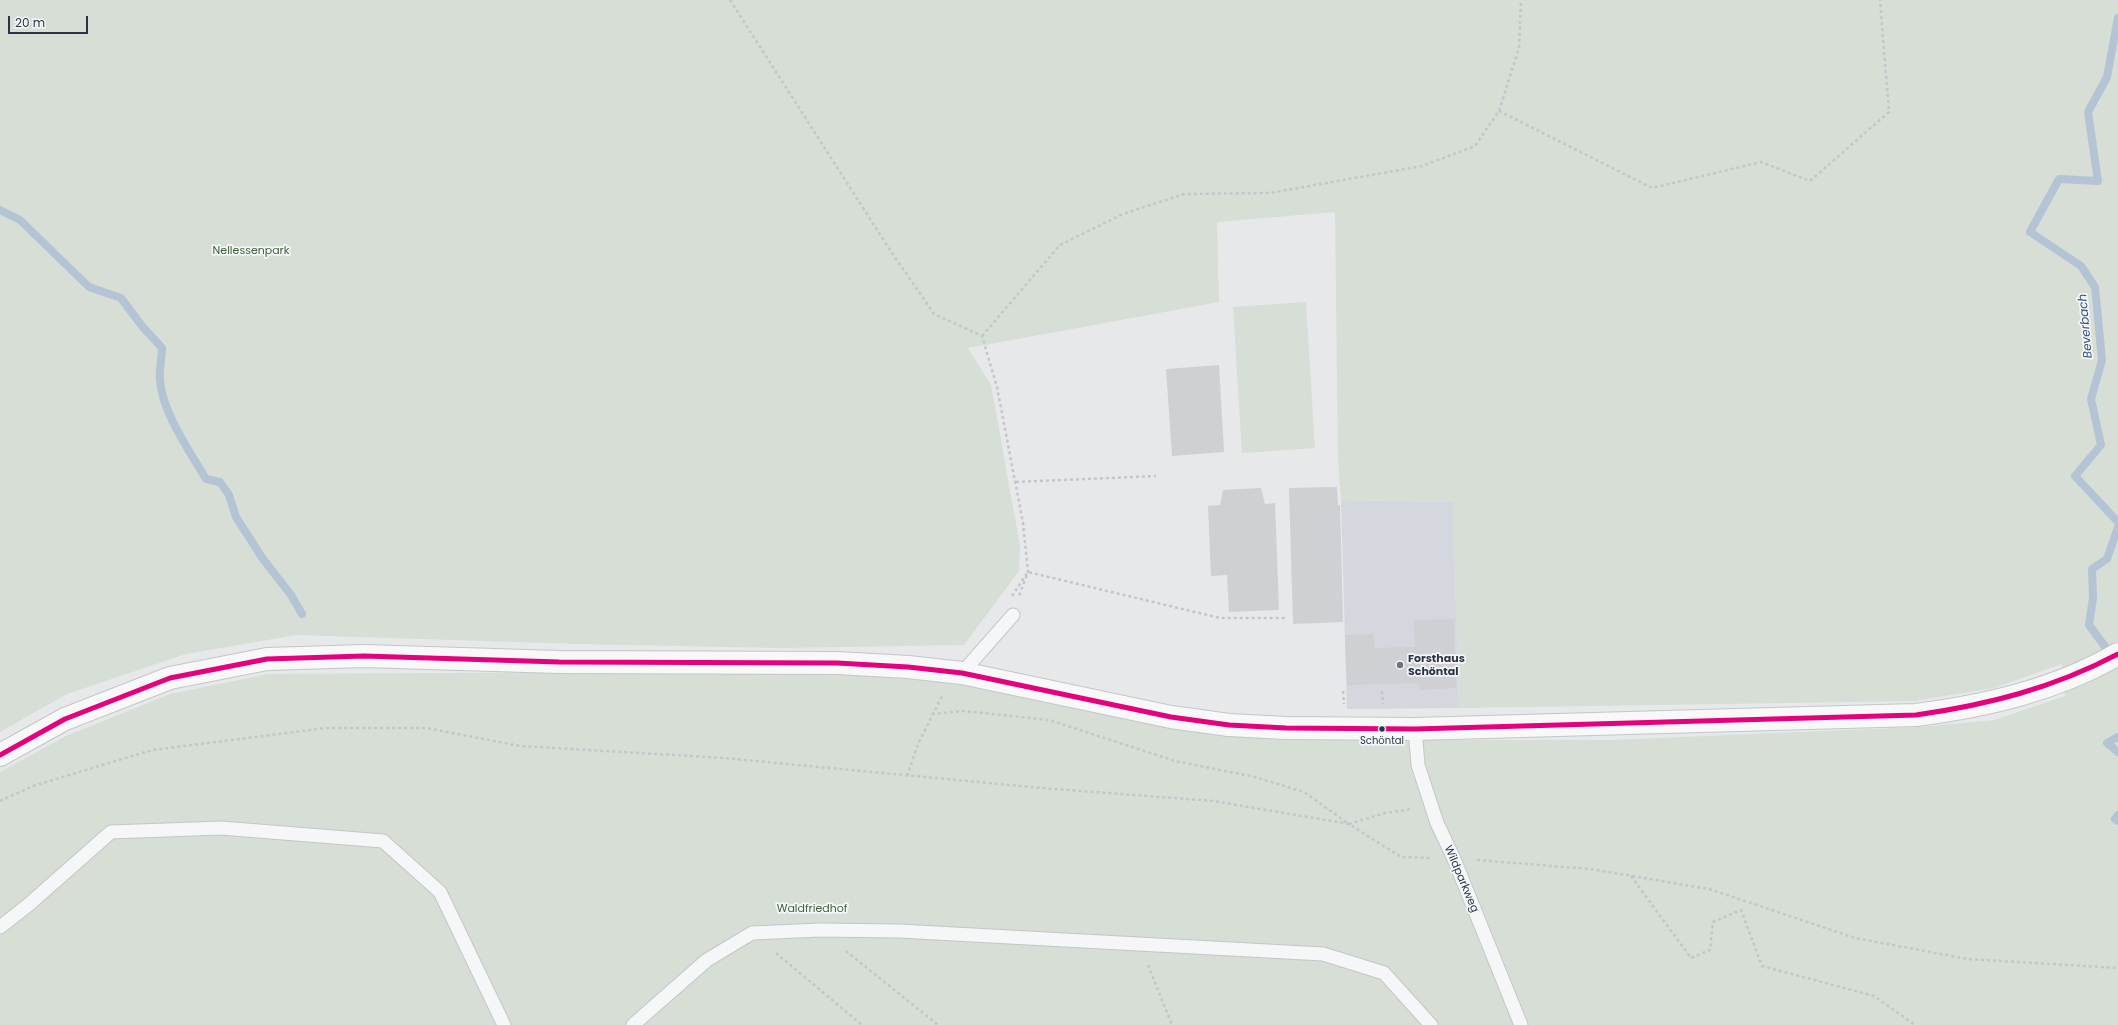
<!DOCTYPE html>
<html>
<head>
<meta charset="utf-8">
<style>
  body { margin:0 }
  #map { position:relative; width:2118px; height:1025px; overflow:hidden; background:#e6e8ea; font-family:Poppins,sans-serif }
  canvas { display:block }
  .scale { position:absolute; left:8px; top:16px; width:80px; height:18px; box-sizing:border-box; border:2px solid #2b3445; border-top:0; padding-left:5px; font-size:12px; line-height:14px; white-space:nowrap; color:#2b3445; -webkit-text-stroke:3px #f4f6f9; paint-order:stroke }
</style>
</head>
<body>
<div id="map">
<canvas width="2118" height="1025"></canvas>
<div class="scale">20 m</div>
</div>
<script>
const g = document.querySelector('canvas').getContext('2d');
g.lineJoin = 'round';
function paint(path, color) {
  g.fillStyle = color;
  g.fill(path, 'evenodd');
}
function strokePath(path, color, width, dash) {
  g.strokeStyle = color;
  g.lineWidth = width;
  g.lineCap = dash ? 'butt' : 'round';
  g.setLineDash(dash || []);
  g.stroke(path);
}
function drawText(font, color, halo, rows, align = 'center') {
  g.font = font + ' Poppins,sans-serif';
  g.lineWidth = 3.5;
  g.setLineDash([]);
  g.textBaseline = 'middle';
  g.strokeStyle = halo;
  g.fillStyle = color;
  for (const [text, x, y, turn = 0] of rows) {
    g.save();
    g.translate(x, y);
    g.rotate((+turn || 0) * Math.PI / 180);
    g.textAlign = isNaN(turn) ? turn : align;
    if (halo) g.strokeText(text, 0, 0);
    g.fillText(text, 0, 0);
    g.restore();
  }
}
paint(new Path2D(`
  M1341 500 1453 502 1459 708 1347 709Z`), '#d4d7dd');
paint(new Path2D(`
  M0 0H2118V1025H0V772L66 736 170 694 268 674 817 671 948 682 1190 732 1302 740H1613L1919 727 1995 720 2065 696 2062 664 1994 688 1915 701 1459 708 1453 502 1341 500 1338 460 1335 212 1217 222 1219 302 968 348 991 385 1020 546 1019 571 964 645 780 648 579 644 296 635 186 654 67 694 0 732Z
  M1306 302 1315 448 1242 453 1233 307Z`), '#d6ded6');
strokePath(new Path2D(`
  M2118 18 2107 77 2088 112 2098 181 2059 179 2030 232 2081 266 2095 287 2102 360 2091 399 2101 445 2075 476 2118 522
  M0 210 20 220 89 287 121 298 142 326 162 348C162 358 159 369 160 379 161 410 190 452 206 479L220 482 229 495 236 517 263 559 291 595 302 614
  M2112 656 2089 625 2093 598 2092 569 2107 559 2118 527
  M2118 737 2107 743 2118 752
  M2118 815 2115 819 2118 821`), '#b4c4d5', 8);
paint(new Path2D(`
  M1219 365 1224 452 1172 456 1166 369Z
  M1337 487 1338 505H1340L1343 622 1293 624 1289 488Z
  M1261 488 1265 504 1275 503 1279 610 1229 612 1227 575 1211 576 1208 506 1220 505 1223 490Z
  M1454 619 1456 688 1419 690V683L1347 685 1345 635 1374 634 1375 648 1415 647 1414 620Z`), '#ced0d3');
const lane = new Path2D(`
  M962 673 1013 615
  M1415 729 1418 765 1437 823 1454 859 1521 1025
  M0 927 27 906 111 832 221 828 383 841 440 892 504 1025
  M633 1025 707 960 752 933 820 930 899 931 1323 954 1384 973 1431 1025`);
const secondary = new Path2D(`
  M0 755 65 719 170 678 267 659 364 656 559 662 837 663 908 667 962 673 1171 717 1229 725 1286 728 1415 729 1916 715C1986 706 2056 690 2118 654`);
strokePath(lane, '#c4c6c8', 15);
strokePath(secondary, '#c4c6c8', 24);
strokePath(new Path2D(`
  M730 0 890 250 934 314 982 336 997 387 1023 523 1028 572 1019 596
  M1499 111 1652 188 1761 162 1810 181 1889 112 1880 0
  M982 336 1060 245 1123 214 1184 194 1270 193 1422 166 1475 146 1499 111 1519 48 1521 0
  M1016 482 1156 476
  M1012 596 1028 572 1220 618H1285
  M1343 691 1344 704
  M1382 691 1383 704
  M932 714 964 711 1049 720 1175 761 1255 777 1304 792 1349 824 1385 813 1412 809
  M907 776 918 744 942 696
  M0 801 33 786 152 750 326 728H426L520 746 724 758 1042 788 1213 801 1349 824 1401 857 1432 858
  M1477 860 1590 869 1709 889 1855 938 1968 959 2118 968
  M1631 876 1691 958 1710 950 1713 922 1741 910 1762 966 1874 996 1915 1025
  M846 951 938 1025
  M776 953 862 1025
  M1148 965 1172 1025`), '#c5c6ca', 2.5, [3, 3]);
strokePath(lane, '#f5f6f7', 13);
strokePath(secondary, '#f8f8f8', 22);
strokePath(new Path2D(`
  M0 755 65 719 170 678 267 659 364 656 559 662 837 663 908 667 962 673 1171 717 1229 725 1286 728 1415 729 1916 715C1987 705 2054 688 2118 654`), '#e5007d', 5);
for (const [x, y, r, color] of [
  [1400,665,4,"#6c737f"],
  [1382,729,3.5,"#2b3445"]
]) {
  const dot = new Path2D();
  dot.arc(x, y, r, 0, 2 * Math.PI);
  g.fillStyle = color;
  g.fill(dot);
  strokePath(dot, '#f4f6f9', 1.5);
}
drawText('10px', '#2b3445', '#f4f6f9', [
  ["Schöntal",1382,741]
]);
drawText('11px', '#3f6138', '#f4f6f9', [
  ["Nellessenpark",251,251],
  ["Waldfriedhof",812,909]
]);
drawText('bold 11px', '#2b3445', '#f4f6f9', [
  ["Forsthaus",1408,659],
  ["Schöntal",1408,672]
], 'left');
drawText('11px', '#2b3445', '#f4f6f9', [
  ["Wildparkweg",1461,879,67]
]);
drawText('italic 12px', '#34527a', '#f4f6f9', [
  ["Beverbach",2086,326,-95]
]);
</script>
</body>
</html>
